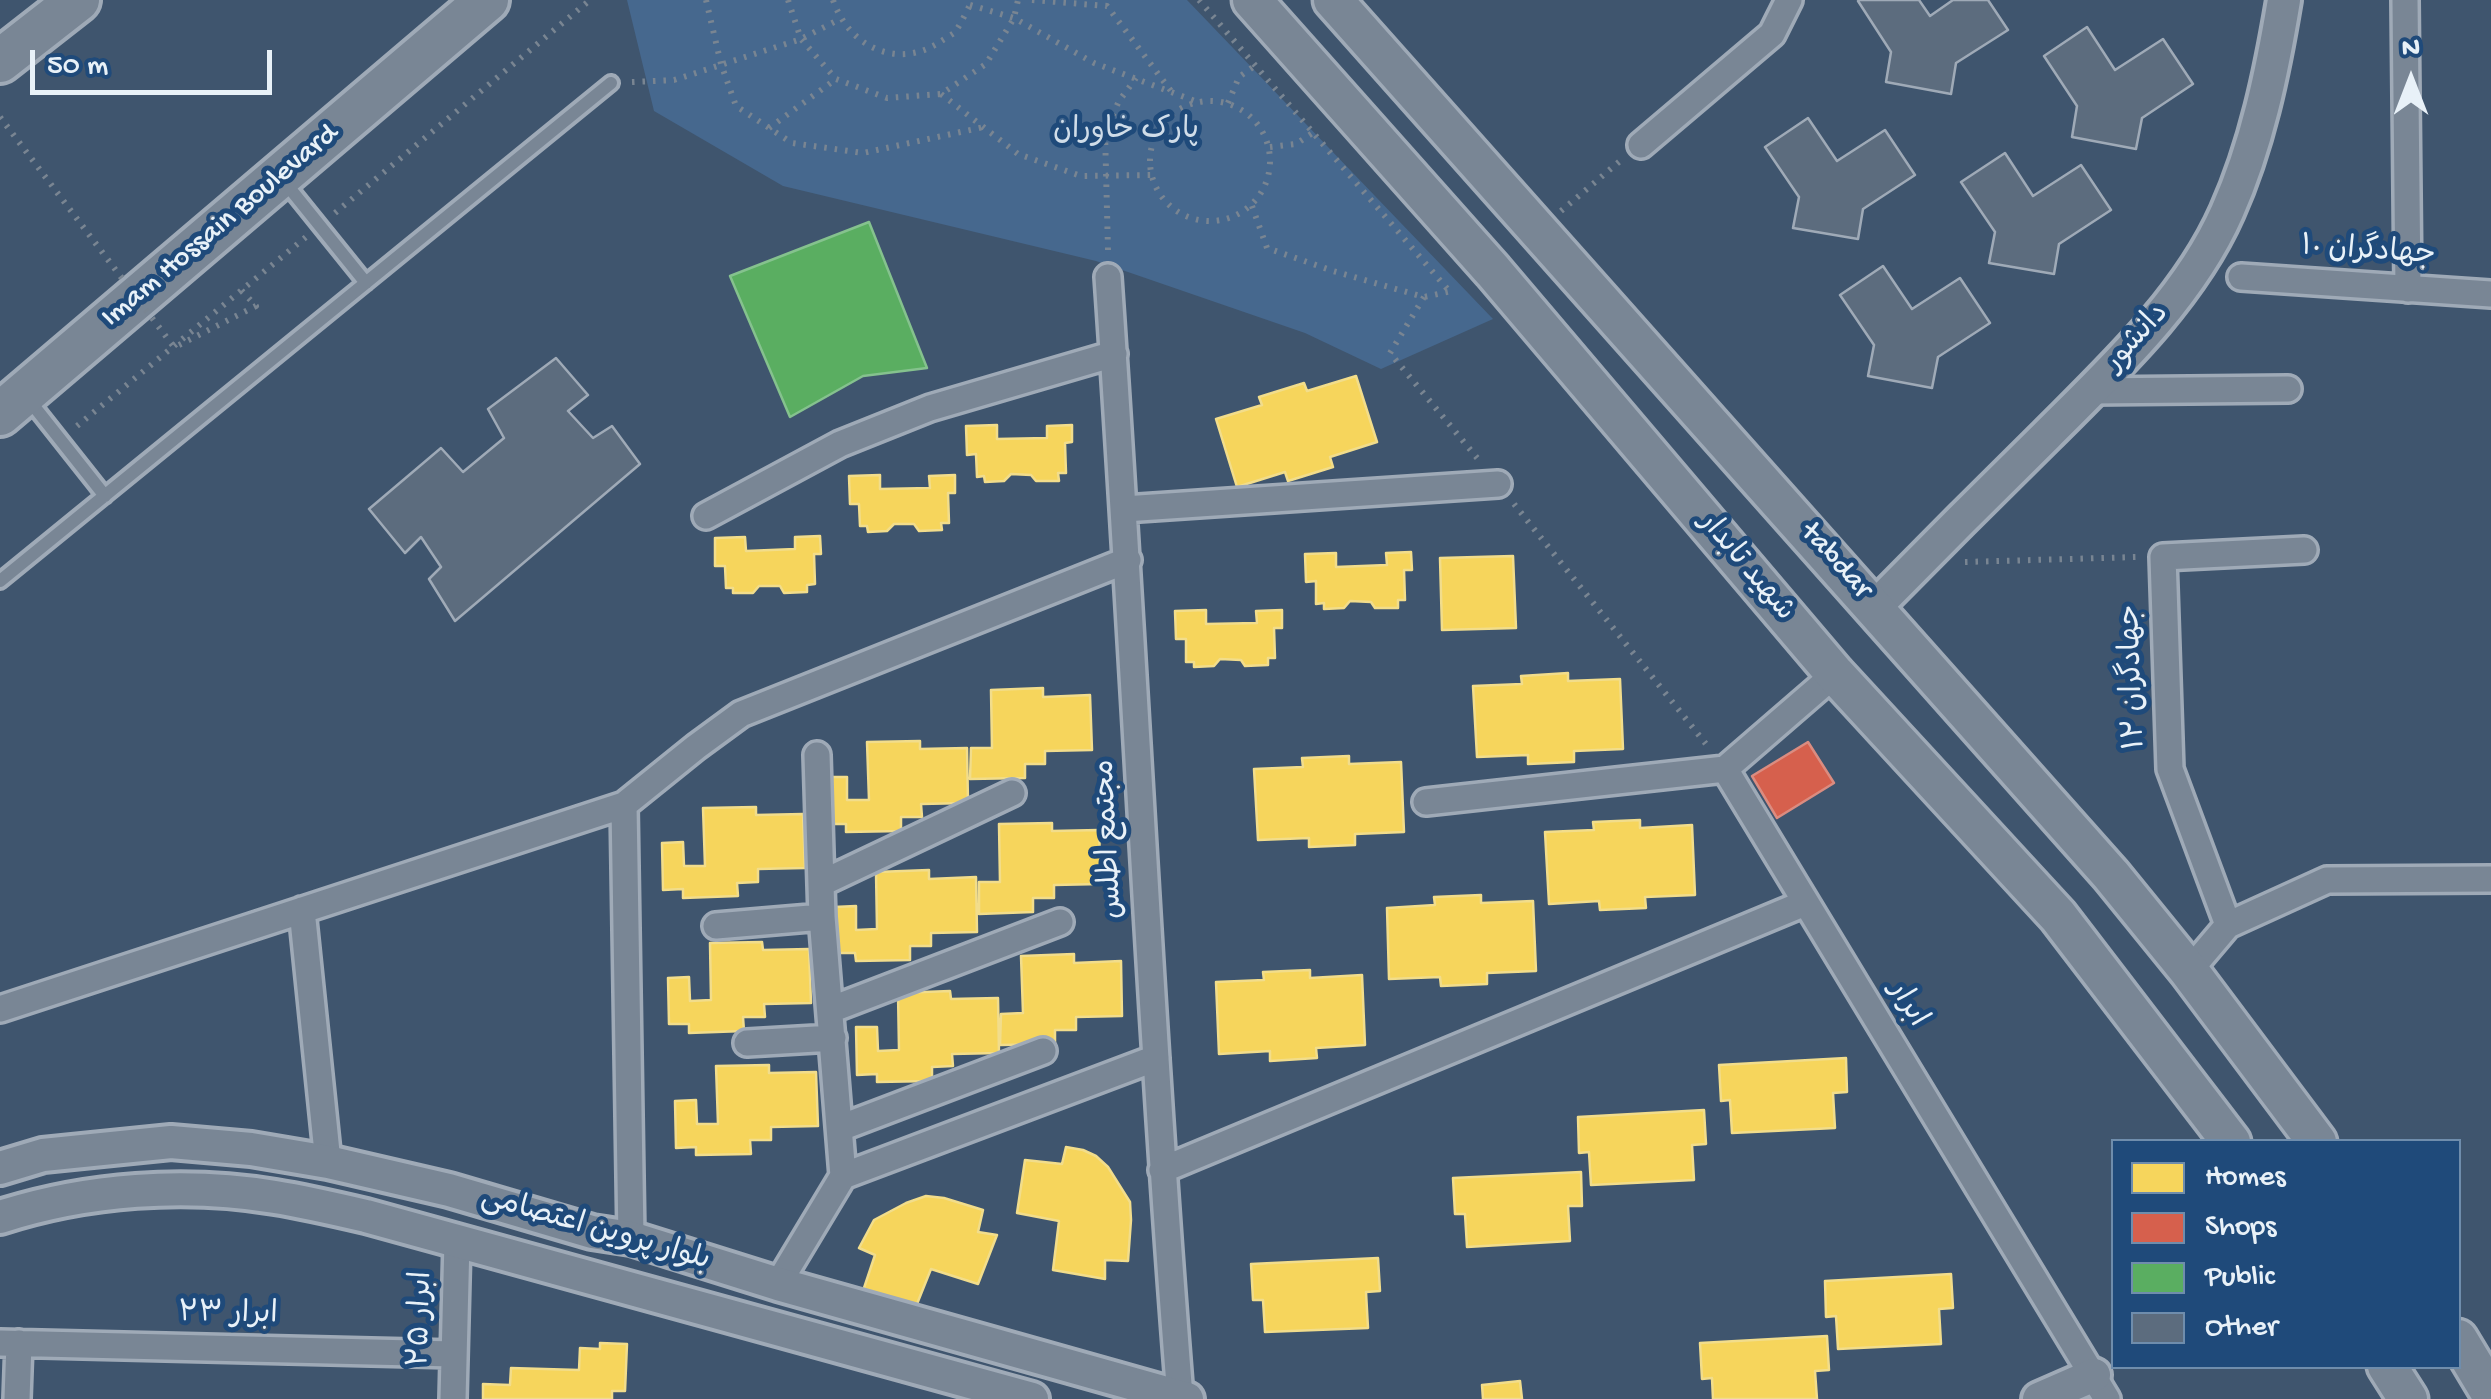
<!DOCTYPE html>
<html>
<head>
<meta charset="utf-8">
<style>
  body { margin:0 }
  #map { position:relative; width:2491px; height:1399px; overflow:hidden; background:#3f556e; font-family:"Gochi Hand",sans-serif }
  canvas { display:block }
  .legend { position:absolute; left:2111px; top:1139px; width:350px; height:230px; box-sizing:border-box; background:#1f4a7a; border:2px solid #6f8dac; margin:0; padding:12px 18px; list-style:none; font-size:30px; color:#e8f1f8 }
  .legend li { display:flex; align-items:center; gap:20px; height:50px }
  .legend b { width:50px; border:2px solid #6f8dac }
  .north { position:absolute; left:2361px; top:30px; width:100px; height:100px; -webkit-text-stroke:8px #1f4a7a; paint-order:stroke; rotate:0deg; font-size:28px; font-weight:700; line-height:40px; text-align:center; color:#e8f1f8 }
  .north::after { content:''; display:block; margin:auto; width:35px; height:45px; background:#e8f1f8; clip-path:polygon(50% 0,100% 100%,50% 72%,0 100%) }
  .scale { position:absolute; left:30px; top:50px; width:242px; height:45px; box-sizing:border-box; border:5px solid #e8f1f8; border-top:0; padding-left:12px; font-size:30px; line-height:35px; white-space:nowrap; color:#e8f1f8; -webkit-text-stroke:8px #1f4a7a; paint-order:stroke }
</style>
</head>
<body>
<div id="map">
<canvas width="2491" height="1399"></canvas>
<ul class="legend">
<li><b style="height:28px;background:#f6d55c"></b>Homes</li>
<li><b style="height:28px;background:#d6604d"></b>Shops</li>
<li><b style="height:28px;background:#5aae61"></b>Public</li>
<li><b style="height:28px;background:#5c6c7e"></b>Other</li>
</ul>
<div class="north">N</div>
<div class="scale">50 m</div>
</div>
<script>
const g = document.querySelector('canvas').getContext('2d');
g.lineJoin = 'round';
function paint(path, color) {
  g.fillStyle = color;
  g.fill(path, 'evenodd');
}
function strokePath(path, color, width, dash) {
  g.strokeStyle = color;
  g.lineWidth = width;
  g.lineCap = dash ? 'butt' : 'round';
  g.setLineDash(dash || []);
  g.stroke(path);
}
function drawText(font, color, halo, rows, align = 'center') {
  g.font = font + ' "Gochi Hand","Playpen Sans Arabic",sans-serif';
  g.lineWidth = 10;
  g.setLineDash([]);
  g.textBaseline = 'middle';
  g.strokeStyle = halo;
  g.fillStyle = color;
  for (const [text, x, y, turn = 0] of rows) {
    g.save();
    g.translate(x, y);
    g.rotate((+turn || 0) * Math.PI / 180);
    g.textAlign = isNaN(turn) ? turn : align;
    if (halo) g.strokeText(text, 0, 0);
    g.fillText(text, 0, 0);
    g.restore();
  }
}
paint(new Path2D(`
  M627 0H1187L1493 319 1381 369 1305 333 1096 261 783 186 654 111Z`), '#46688e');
const homes = new Path2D(`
  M1356 376 1377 442 1330 457 1333 467 1288 481 1285 472 1237 487 1216 419 1262 405 1259 397 1304 383 1307 391Z
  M997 425V439L1047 438V426L1072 425V442L1065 443 1066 473H1058L1059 481H1036L1031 475 1011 474 1004 481 985 482 984 476 977 477 976 454 967 455 966 426Z
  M880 475V489L930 488 929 476 955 475V493H948L949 523H941L942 530 919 531 914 524H894L887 531 868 532 867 526H860L859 504H850L849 476Z
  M820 536 821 554H814L815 584 807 585V592L784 593 780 586H759L753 593H733V588H726L725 566H715V538L745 537 746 551 795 549V537Z
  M1411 552 1412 570H1404L1405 600H1398V608H1375L1371 602 1350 601 1344 608 1324 609V603L1316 604V581L1306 582 1305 554 1336 553V567L1387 565 1386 553Z
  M1513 556 1516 628 1442 630 1440 558Z
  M1206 610V624L1257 623 1256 611 1282 610V628H1274L1275 658H1268V665L1245 666 1241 660 1220 659 1214 666 1194 667V662H1186V639H1176L1175 611Z
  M1568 673V681L1620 679 1623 749 1574 751V762L1528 764V755L1477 757 1473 686 1522 684 1521 676Z
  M1043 688V697L1090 695 1092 750 1045 751V764H1025V778L970 779 971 748H992L991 690Z
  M920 741V749L967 748 968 803 921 804 922 817H901V831L846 832V824H827L826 777H847V800H869L867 742Z
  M1349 756V764L1401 762 1404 832 1355 834V845L1309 847V838L1258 840 1254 769 1303 767 1302 758Z
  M756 807V815L803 814 805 868 758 869V882L737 883 738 896 683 898V889L663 890 662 843 683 842 684 866H705L703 808Z
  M1640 820V828L1692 825 1695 895 1645 897 1646 908 1600 910 1599 901 1549 904 1545 832 1594 830 1593 822Z
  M1052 823V831L1099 830 1101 884 1054 885V898H1033V912L979 914V882H1000L999 824Z
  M929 870V879L976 877 977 932 931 933V946H910V960L856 961 855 953H835L834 907 856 906V930L877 929 876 872Z
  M1481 895V903L1533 901 1536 971 1487 973V984L1441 986 1440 977 1389 979 1387 908 1435 905 1434 897Z
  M762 942 763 950 809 949 811 1003 764 1004 765 1017H743L744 1031 689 1033V1024H669L668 978 689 977 690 1001 711 1000 710 943Z
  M1074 954V963L1121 961 1122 1016 1076 1017V1030H1055V1044L1000 1045 1001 1014 1023 1013 1021 956Z
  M1310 970V978L1362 975 1365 1045 1316 1048 1317 1058 1270 1061V1051L1219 1054 1216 982 1264 980 1263 972Z
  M950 991 951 999 998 998 999 1053 952 1054 953 1066 932 1067V1081L877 1082V1074L857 1075 856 1027H877L878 1051 899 1050 898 993Z
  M1846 1058 1847 1092 1833 1093 1835 1128 1732 1133 1730 1100 1721 1101 1719 1065Z
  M769 1065V1073L816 1072 818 1126 771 1127V1140H750L751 1154 696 1155V1147L676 1148 675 1101 696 1100 697 1124H718L716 1066Z
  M1704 1110 1706 1144 1692 1145 1694 1180 1591 1185 1589 1152 1579 1153 1578 1117Z
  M1066 1147 1083 1150 1096 1156 1108 1167 1130 1202 1131 1220 1128 1261 1105 1260V1279L1053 1270 1059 1221 1017 1213 1025 1160 1062 1164Z
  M1581 1172 1582 1206H1568L1570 1241 1467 1247 1465 1214H1455L1453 1178Z
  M926 1196 944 1198 983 1210 978 1232 997 1235 978 1284 931 1269 915 1309 863 1291 875 1255 859 1248 874 1220 906 1203Z
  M1378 1258 1380 1291 1366 1292 1368 1328 1265 1332 1263 1300H1253L1251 1264Z
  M1951 1274 1953 1308 1939 1309 1941 1344 1838 1349 1836 1316 1826 1317 1825 1281Z
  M1827 1336 1829 1370 1815 1371 1817 1399H1713L1712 1378 1702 1379 1700 1343Z
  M600 1343 627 1344 625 1391H612V1399H483V1384L510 1385 511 1368 579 1370 580 1348 600 1349Z
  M1520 1381 1522 1399H1483L1482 1385Z`);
paint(homes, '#f6d55c');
strokePath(homes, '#f2dd8b', 2.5);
const shops = new Path2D(`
  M1808 742 1834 783 1777 818 1752 776Z`);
paint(shops, '#d6604d');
strokePath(shops, '#db8c80', 2.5);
const public = new Path2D(`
  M869 222 927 368 863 376 790 417 730 276Z`);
paint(public, '#5aae61');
strokePath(public, '#85c28e', 2.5);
const building = new Path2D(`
  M1860 0H1919L1930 16 1953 0H1988L2008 30 1956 63 1951 94 1886 82 1891 52 1858 1Z
  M2087 27 2115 70 2163 39 2193 84 2142 118 2136 149 2072 137 2077 106 2044 56Z
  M1808 118 1837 161 1885 130 1915 175 1863 209 1858 239 1793 228 1799 197 1765 147Z
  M2005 153 2033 196 2081 165 2111 210 2059 244 2054 274 1989 263 1995 232 1961 182Z
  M1883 266 1912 309 1960 278 1990 323 1938 357 1932 388 1868 376 1874 345 1840 295Z
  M556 358 588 395 568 411 593 438 612 426 640 464 455 621 429 579 441 567 421 537 405 553 369 509 441 448 463 472 504 438 488 409Z`);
paint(building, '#5c6c7e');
strokePath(building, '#9faab7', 2.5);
const service = new Path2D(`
  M283 180 366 283
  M29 400 105 496
  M0 581 611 83`);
const minor = new Path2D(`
  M2405 0 2408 289
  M1641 145 1772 34 1789 0
  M1108 277C1134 650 1150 1024 1180 1397
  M2241 277 2491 294
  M2091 391 2288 389
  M1124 509 1498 484
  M706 516 840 444 930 408 1114 354
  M1835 674 1725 769 2107 1399
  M817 755 822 917 843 1176
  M1426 802 1725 769
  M624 805 631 1238
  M822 883 1012 793
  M302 910 328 1162
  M2228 925 2327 880 2491 879
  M716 926 822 917
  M2189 971 2228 925 2170 769 2163 557 2304 550
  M0 1009 624 805 696 747 741 714 1128 560
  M830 1010 1060 922
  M747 1043 833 1038
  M840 1128 1043 1051
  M1162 1170 1805 903
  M778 1284 843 1176 1156 1058
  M0 1343 454 1354
  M17 1399 19 1343
  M453 1399 457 1241`);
const tertiary = new Path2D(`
  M1875 607C1932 549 1989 492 2047 435 2113 369 2189 298 2227 212 2257 145 2272 72 2284 0
  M0 1168 43 1155 171 1142 251 1149 328 1162 449 1190 592 1232 631 1238 778 1284 1187 1399
  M0 1217C87 1189 185 1182 275 1197 306 1202 336 1209 366 1216L1032 1399
  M2039 1399 2094 1375`);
const secondary = new Path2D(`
  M1252 0 1493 271 1835 674 2058 916 2231 1142
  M1333 0 2111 875 2189 971 2317 1142
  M2458 1339 2491 1394
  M2387 1366 2408 1399`);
const primary = new Path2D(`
  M0 61 78 0
  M0 414 487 0`);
strokePath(service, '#9faab7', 20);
strokePath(minor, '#9faab7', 32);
strokePath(tertiary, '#9faab7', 40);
strokePath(secondary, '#9faab7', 45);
strokePath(primary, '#9faab7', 50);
strokePath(new Path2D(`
  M706 0 721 64 736 106 792 143 863 153 984 127
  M788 0 801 39 836 79 887 98 941 94 986 64 1014 18 1018 0
  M833 0C849 47 897 70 940 42 941 41 953 34 954 33 960 26 965 14 970 5V0
  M1032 0 1107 6 1171 91
  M1199 0 1450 292
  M970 5 1014 18 1094 63 1195 101
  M632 82 674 80 801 39 840 19
  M941 94 1018 154 1081 176 1151 175
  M1150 161a60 60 0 1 1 120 0a60 60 0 1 1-120 0Z
  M1228 103 1239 77 1256 65
  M769 128 836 79
  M1270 147 1296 144 1314 132
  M1252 206 1267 248 1333 271 1424 297 1452 291
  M1561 211 1620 161
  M335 213 590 0
  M1108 250 1105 132 1119 101 1136 78
  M1424 297 1390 353 1478 459
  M179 345 256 306 241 290
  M77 426 306 237
  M1514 504 1706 744
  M1965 562 2137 557`), '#798592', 6, [2.5, 8]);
strokePath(service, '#798695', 12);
strokePath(minor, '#798695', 25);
strokePath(tertiary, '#798695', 32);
strokePath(secondary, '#798695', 38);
strokePath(primary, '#798695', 42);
strokePath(new Path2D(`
  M0 117 174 347`), '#798592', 6, [2.5, 8]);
drawText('30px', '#d0dde9', '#1f4a7a', [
  ["پارک خاوران",1126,132]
]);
drawText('30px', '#e8f1f8', '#1f4a7a', [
  ["Imam Hossain Boulevard",221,227,-40],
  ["جهادگران ۱۰",2368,253,4],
  ["دانشور",2138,339,-48],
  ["tabdar",1835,562,48],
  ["شهید تابدار",1745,568,50],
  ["جهادگران ۱۲",2135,677,-92],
  ["مجتمع اطلس",1111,839,-93],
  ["ابرار",1906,1005,59],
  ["بلوار پروین اعتصامی",595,1231,16],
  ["ابرار ۲۳",228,1316,1],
  ["ابرار ۲۵",423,1319,-88]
]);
</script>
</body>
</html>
